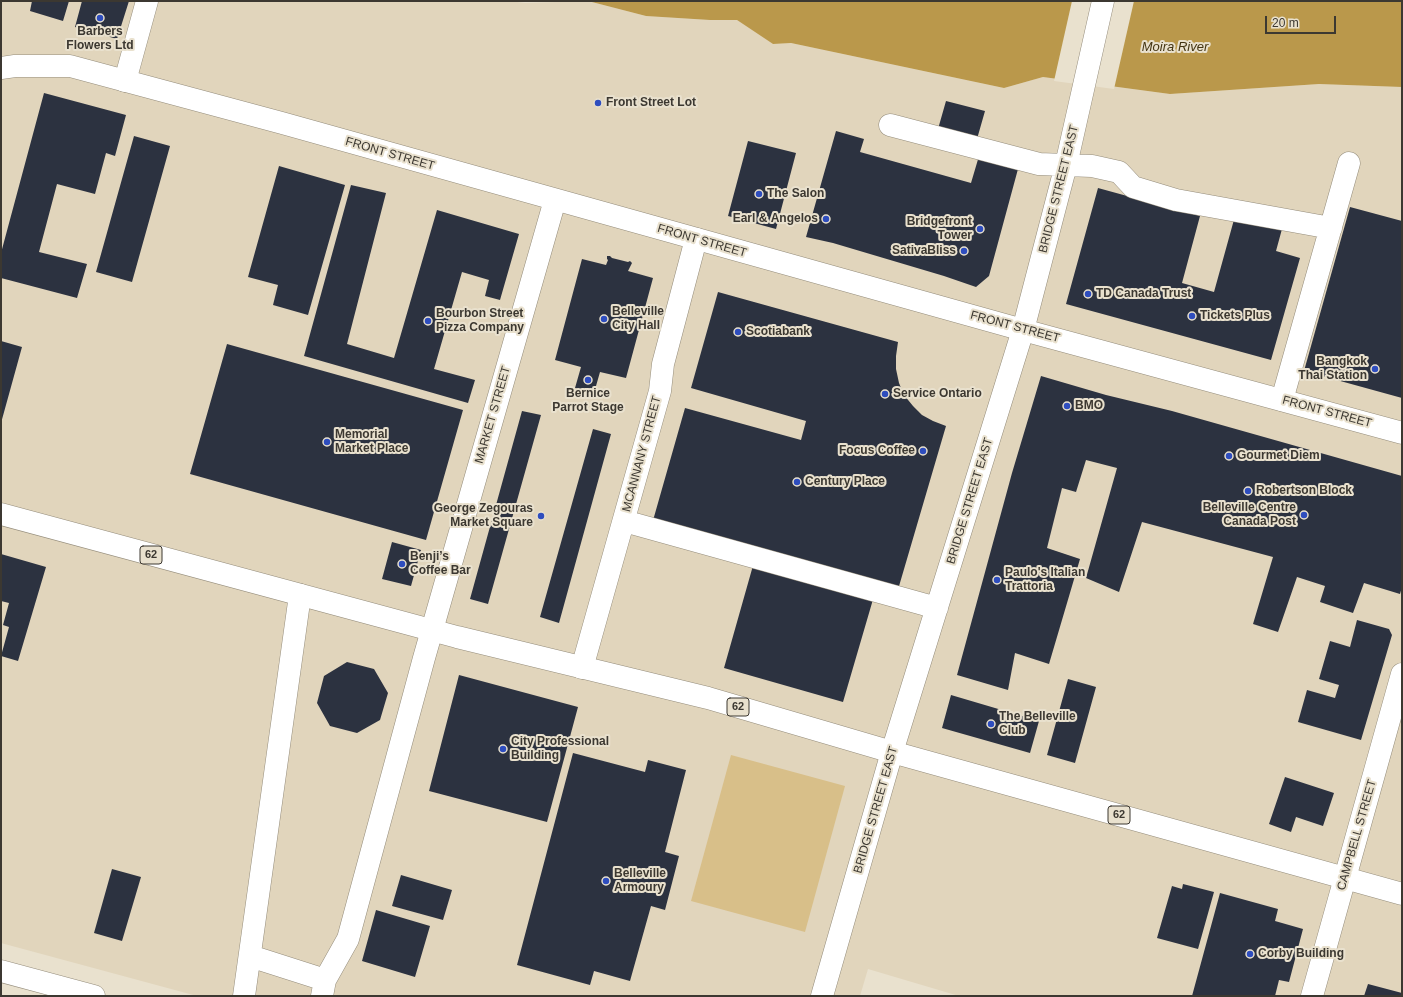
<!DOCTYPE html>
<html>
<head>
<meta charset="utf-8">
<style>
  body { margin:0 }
  #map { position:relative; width:1403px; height:997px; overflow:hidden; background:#e9e1ce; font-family:Arial,sans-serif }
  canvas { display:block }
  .frame { position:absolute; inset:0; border:2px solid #3c3831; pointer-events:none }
  .scale { position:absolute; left:1265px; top:16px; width:71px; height:18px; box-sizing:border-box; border:2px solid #3c3831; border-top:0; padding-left:5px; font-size:12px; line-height:14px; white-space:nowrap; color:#3c3831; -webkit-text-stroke:3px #e9e1ce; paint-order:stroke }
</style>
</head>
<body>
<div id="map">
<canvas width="1403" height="997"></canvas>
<div class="frame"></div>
<div class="scale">20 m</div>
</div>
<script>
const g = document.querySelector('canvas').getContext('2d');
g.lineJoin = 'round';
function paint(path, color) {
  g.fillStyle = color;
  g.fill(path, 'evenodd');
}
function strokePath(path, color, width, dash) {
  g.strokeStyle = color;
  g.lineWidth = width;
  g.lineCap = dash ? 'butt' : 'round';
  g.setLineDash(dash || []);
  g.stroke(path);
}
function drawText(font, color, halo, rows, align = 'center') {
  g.font = font + ' Arial,sans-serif';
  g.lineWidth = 4;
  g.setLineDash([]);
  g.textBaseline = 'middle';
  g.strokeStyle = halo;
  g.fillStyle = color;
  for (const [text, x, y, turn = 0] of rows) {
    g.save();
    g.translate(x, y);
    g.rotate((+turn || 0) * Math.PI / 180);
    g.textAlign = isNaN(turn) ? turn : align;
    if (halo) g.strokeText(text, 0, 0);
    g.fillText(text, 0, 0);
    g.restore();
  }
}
paint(new Path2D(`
  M1 1H509L525 3 588 1 646 16 710 20H737L773 44 791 43 1004 88 1043 77 1170 94 1319 84 1402 87V996H959L868 969 860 996H197L1 943Z`), '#e1d5bc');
paint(new Path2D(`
  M731 755 845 786 805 932 691 901Z`), '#d8bf89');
paint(new Path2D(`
  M588 1H1402V87L1319 84 1170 94 1043 77 1004 88 791 43 773 44 737 20H710L646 16Z`), '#ba984b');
paint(new Path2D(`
  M1072 1H1134L1114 89 1054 81Z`), '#e9e1ce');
paint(new Path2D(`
  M32 1H69L63 21 30 11Z
  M82 1H129L117 39 75 27Z
  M44 93 126 115 115 156 106 153 95 194 57 184 39 252 87 264 77 298 1 278V253Z
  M946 101 985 111 977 139 938 129Z
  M836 131 864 139 860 152 971 183 979 156 1018 169 989 276 976 287 944 276 833 243 806 237Z
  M134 136 170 146 132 282 96 272Z
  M748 141 796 153 776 229 728 216Z
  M279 166 345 185 308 315 273 305 278 285 248 277Z
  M351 185 386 193 347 344 394 358 437 210 519 234 500 300 485 296 489 280 462 272 434 369 475 380 468 403 304 356Z
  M1098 188 1200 216 1182 283 1214 292 1235 216 1282 229 1276 251 1300 258 1271 360 1066 304Z
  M1350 207 1402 221V398L1304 371Z
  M607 256H610L612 258 628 262 630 261 632 263 628 271 653 278 626 378 600 372 594 393 575 388 581 367 555 360 582 259 606 265 608 260 607 259Z
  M718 292 898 342 896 356V369L899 383 904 395 913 406 922 415 933 421 946 426 897 593 652 524 685 408 801 440 806 421 691 388Z
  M1 341 22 347 1 423Z
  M227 344 463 410 426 540 190 474Z
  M1041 376 1106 395 1172 411 1402 476V587L1400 594 1364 583 1353 613 1320 602 1325 586 1297 577 1278 632 1253 624 1273 557 1142 522 1119 592 1086 578 1117 468 1086 460 1076 492 1062 488 1047 548 1080 559 1049 664 1015 653 1008 690 957 675 1012 473Z
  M522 411 541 415 488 604 470 599Z
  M593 429 611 434 559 623 540 617Z
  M392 542 421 550 411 586 382 579Z
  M1 554 46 567 18 661 1 656 9 627 3 625 9 603 1 601Z
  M754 562 874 596 843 702 724 668Z
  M1357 620 1389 629 1392 635 1361 740 1298 722 1307 690 1335 698 1339 685 1319 679 1330 641 1350 647Z
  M347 662 374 669 388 693 380 720 357 733 330 726 317 703 324 676Z
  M459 675 578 707 547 822 429 791Z
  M1068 679 1096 687 1075 763 1047 755Z
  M951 695 1039 721 1030 753 942 728Z
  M573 753 645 772 648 760 686 770 665 852 679 856 665 910 651 906 630 981 594 971 590 985 517 965Z
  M1285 777 1334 793 1323 826 1296 817 1291 832 1269 824Z
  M112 869 141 877 122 941 94 933Z
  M401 875 452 890 443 920 392 906Z
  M1183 884 1214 892 1198 949 1157 938 1172 886 1182 889Z
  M1220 893 1278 909 1275 921 1303 929 1289 982 1279 980 1275 996H1192Z
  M376 910 430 926 415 977 362 961Z
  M1368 984 1402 993V996H1364Z`), '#2c3240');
const minor = new Path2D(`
  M125 81 147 1
  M890 125 1039 164 1092 166 1119 172 1133 187 1176 200 1331 228
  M1282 400 1349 163
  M624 521 937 608
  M582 668 660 391 663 364 696 239
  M250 956 325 980
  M1 971 94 996
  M244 996 300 595
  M322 996 325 980 348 939 424 658 555 200
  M822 996 892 752 1023 330 1066 165 1103 1
  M1312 996 1402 674`);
const major = new Path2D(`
  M1 68 15 66H70L282 123 1023 330 1402 433
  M1 514 457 637 708 698 892 752 1402 894`);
strokePath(minor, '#958d7c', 23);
strokePath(major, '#958d7c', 23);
strokePath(minor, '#fff', 22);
strokePath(major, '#fff', 22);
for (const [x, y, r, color] of [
  [100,18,4,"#2e4dbe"],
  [598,103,4,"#2e4dbe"],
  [759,194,4,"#2e4dbe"],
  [826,219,4,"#2e4dbe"],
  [980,229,4,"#2e4dbe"],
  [964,251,4,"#2e4dbe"],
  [1088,294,4,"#2e4dbe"],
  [1192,316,4,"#2e4dbe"],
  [604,319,4,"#2e4dbe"],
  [428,321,4,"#2e4dbe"],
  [738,332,4,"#2e4dbe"],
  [1375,369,4,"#2e4dbe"],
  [588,380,4,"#2e4dbe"],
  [885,394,4,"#2e4dbe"],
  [1067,406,4,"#2e4dbe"],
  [327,442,4,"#2e4dbe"],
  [923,451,4,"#2e4dbe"],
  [1229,456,4,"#2e4dbe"],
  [797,482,4,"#2e4dbe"],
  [1248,491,4,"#2e4dbe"],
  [1304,515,4,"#2e4dbe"],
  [541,516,4,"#2e4dbe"],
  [402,564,4,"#2e4dbe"],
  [997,580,4,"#2e4dbe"],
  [991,724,4,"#2e4dbe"],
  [503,749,4,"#2e4dbe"],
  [606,881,4,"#2e4dbe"],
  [1250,954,4,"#2e4dbe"]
]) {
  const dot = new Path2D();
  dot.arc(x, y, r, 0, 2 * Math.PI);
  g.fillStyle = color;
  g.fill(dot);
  strokePath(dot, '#e9e1ce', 1.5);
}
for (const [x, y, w] of [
  [151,555,22],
  [738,707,22],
  [1119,815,22]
]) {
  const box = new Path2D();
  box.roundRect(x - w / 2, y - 9, w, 18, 3);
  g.fillStyle = '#e9e1ce';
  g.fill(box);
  strokePath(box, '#3c3831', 1);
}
drawText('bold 11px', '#3c3831', null, [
  ["62",151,555],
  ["62",738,707],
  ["62",1119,815]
]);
drawText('bold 12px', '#3c3831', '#e9e1ce', [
  ["Barbers",100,32,"center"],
  ["Flowers Ltd",100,46,"center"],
  ["Front Street Lot",606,103],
  ["The Salon",767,194],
  ["Earl & Angelos",818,219,"right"],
  ["Bridgefront",972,222,"right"],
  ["Tower",972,236,"right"],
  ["SativaBliss",956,251,"right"],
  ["TD Canada Trust",1096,294],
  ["Belleville",612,312],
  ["City Hall",612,326],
  ["Bourbon Street",436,314],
  ["Pizza Company",436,328],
  ["Tickets Plus",1200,316],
  ["Scotiabank",746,332],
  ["Bangkok",1367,362,"right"],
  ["Thai Station",1367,376,"right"],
  ["Bernice",588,394,"center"],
  ["Parrot Stage",588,408,"center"],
  ["Service Ontario",893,394],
  ["BMO",1075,406],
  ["Memorial",335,435],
  ["Market Place",335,449],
  ["Focus Coffee",915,451,"right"],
  ["Gourmet Diem",1237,456],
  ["Century Place",805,482],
  ["Robertson Block",1256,491],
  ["Belleville Centre",1296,508,"right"],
  ["Canada Post",1296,522,"right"],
  ["George Zegouras",533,509,"right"],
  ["Market Square",533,523,"right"],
  ["Benji’s",410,557],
  ["Coffee Bar",410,571],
  ["Paulo's Italian",1005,573],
  ["Trattoria",1005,587],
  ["The Belleville",999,717],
  ["Club",999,731],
  ["City Professional",511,742],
  ["Building",511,756],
  ["Belleville",614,874],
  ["Armoury",614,888],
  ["Corby Building",1258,954]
], 'left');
drawText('12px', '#3c3831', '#e9e1ce', [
  ["FRONT STREET",390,154,16],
  ["BRIDGE STREET EAST",1059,189,-76],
  ["FRONT STREET",702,241,16],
  ["FRONT STREET",1015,327,15],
  ["FRONT STREET",1327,412,15],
  ["MARKET STREET",493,415,-74],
  ["MCANNANY STREET",642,454,-75],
  ["BRIDGE STREET EAST",970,501,-73],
  ["BRIDGE STREET EAST",876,810,-74],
  ["CAMPBELL STREET",1357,835,-74]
]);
drawText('italic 13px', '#433412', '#e9e1ce', [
  ["Moira River",1175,47]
]);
</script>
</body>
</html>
